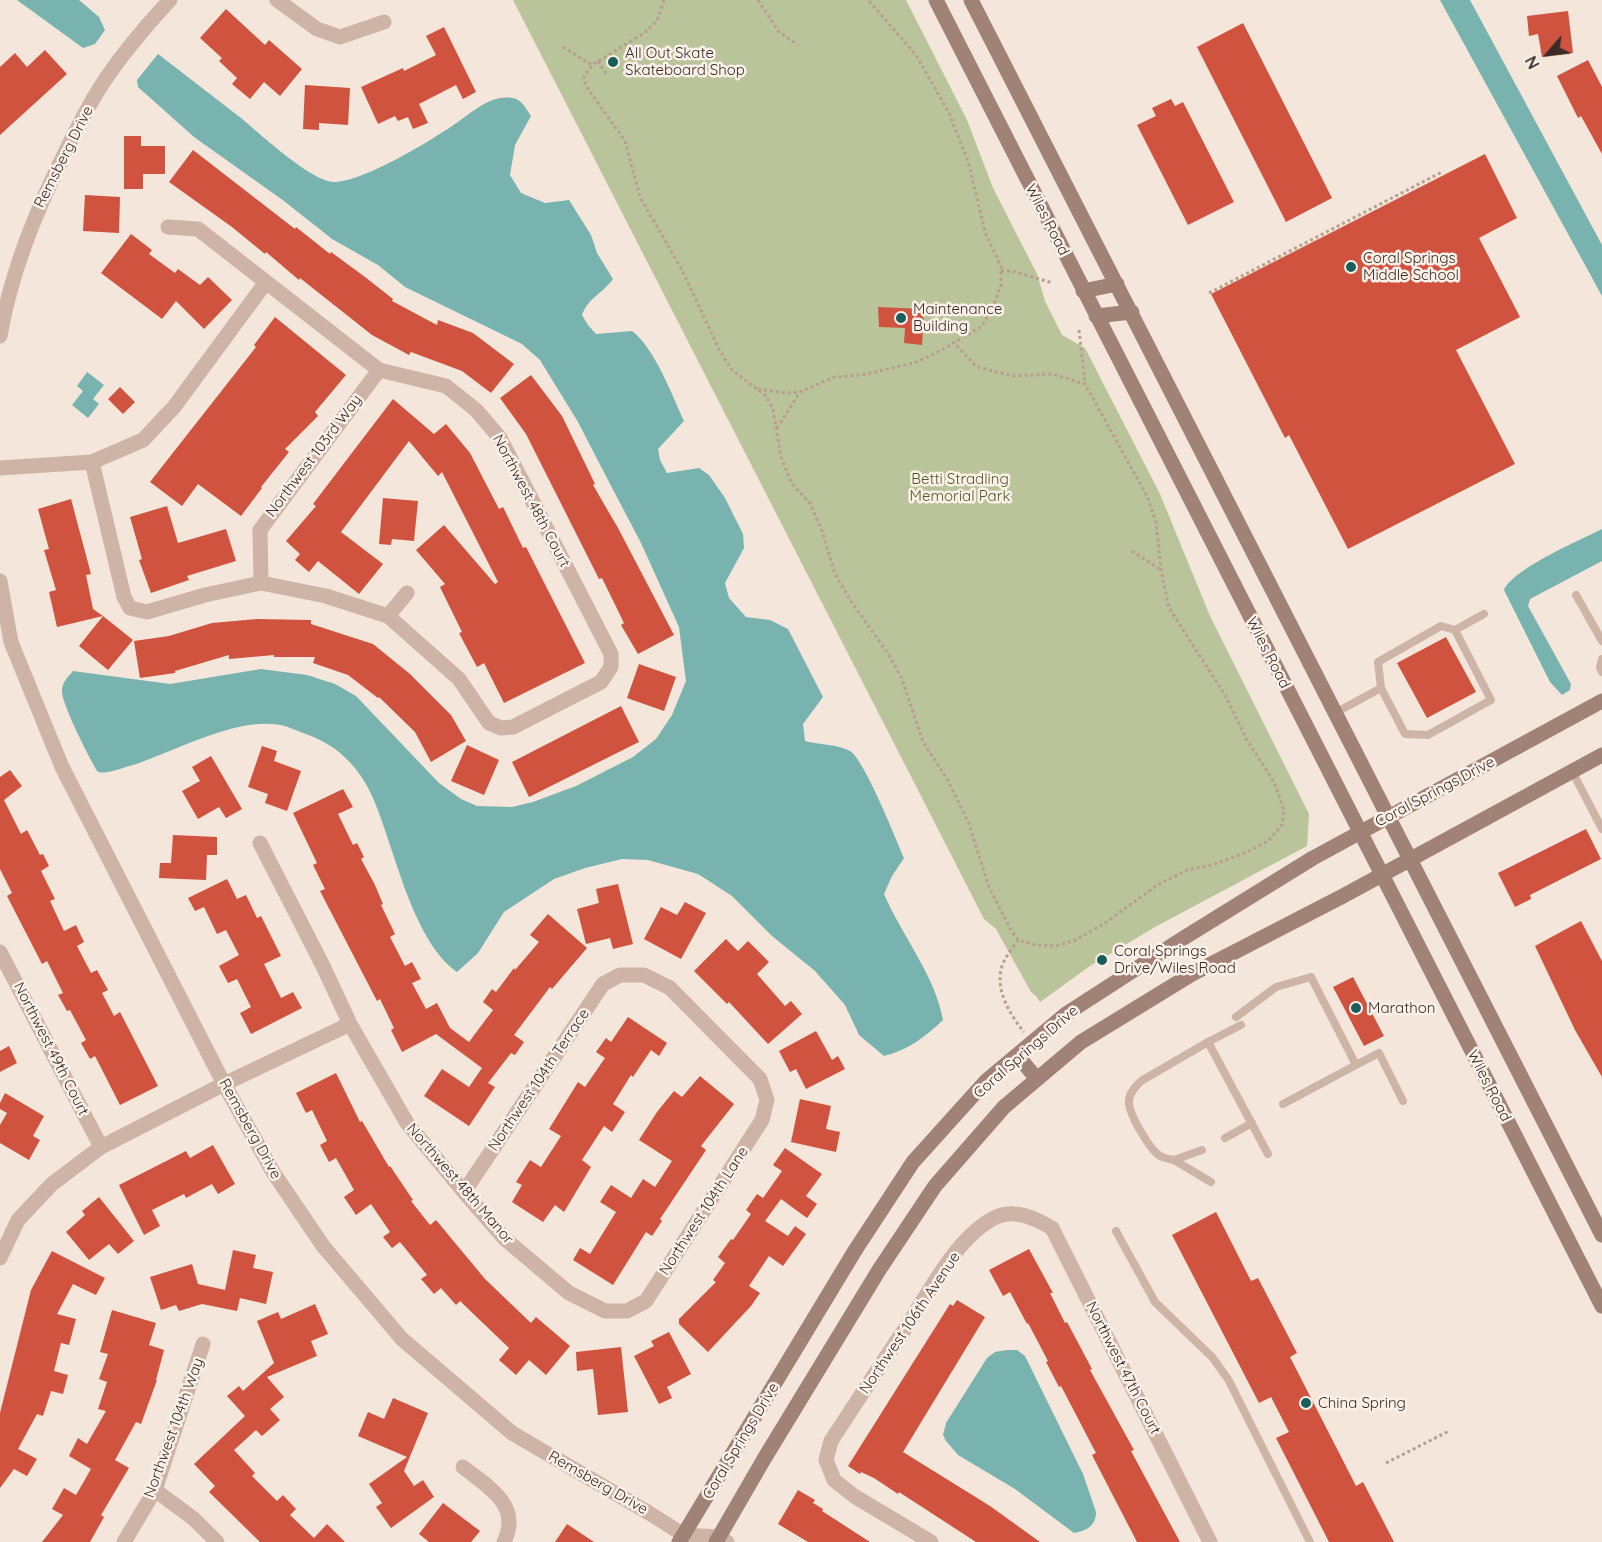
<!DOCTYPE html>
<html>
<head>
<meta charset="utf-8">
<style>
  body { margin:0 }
  #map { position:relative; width:1602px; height:1542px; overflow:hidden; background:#f4e6db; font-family:Quicksand,sans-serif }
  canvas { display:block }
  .north { position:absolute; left:1518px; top:24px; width:60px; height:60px; -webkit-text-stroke:4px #fbf1e8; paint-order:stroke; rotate:242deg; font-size:16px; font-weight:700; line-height:24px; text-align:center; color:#392b28 }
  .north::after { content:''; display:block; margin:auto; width:21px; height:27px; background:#392b28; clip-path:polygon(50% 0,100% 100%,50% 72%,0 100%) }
</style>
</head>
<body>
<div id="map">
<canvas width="1602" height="1542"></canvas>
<div class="north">N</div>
</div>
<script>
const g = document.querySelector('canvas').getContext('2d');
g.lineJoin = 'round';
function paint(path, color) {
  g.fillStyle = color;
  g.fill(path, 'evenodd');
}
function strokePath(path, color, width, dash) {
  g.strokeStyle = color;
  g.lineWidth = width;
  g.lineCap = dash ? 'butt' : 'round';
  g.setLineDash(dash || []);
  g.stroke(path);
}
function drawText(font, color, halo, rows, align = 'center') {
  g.font = font + ' Quicksand,sans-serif';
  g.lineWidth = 5;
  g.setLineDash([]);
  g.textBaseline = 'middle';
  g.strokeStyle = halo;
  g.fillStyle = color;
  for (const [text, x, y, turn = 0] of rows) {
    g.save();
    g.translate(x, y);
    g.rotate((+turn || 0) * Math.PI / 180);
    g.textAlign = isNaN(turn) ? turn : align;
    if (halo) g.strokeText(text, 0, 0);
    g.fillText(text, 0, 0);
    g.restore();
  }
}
paint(new Path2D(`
  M513 0H906L967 120 993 188 1037 274 1045 301 1062 335 1085 348 1160 494 1210 616 1309 814 1307 846 1155 927 1090 966 1040 1002 1036 996 1031 992 996 929 984 919Z`), '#bac49a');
paint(new Path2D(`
  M17 0H79L99 17 105 30 95 44 83 48Z
  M1440 0H1470L1602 245V296Z
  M158 54C186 75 213 97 241 118 259 133 312 182 334 182 362 182 427 143 452 126 469 115 490 94 512 98 522 99 526 109 531 116L515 145 510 175 521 193 545 203 569 200 591 235 597 253 613 279C603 293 588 298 582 315L588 325 596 334 632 331C654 347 672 395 684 421L658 449 660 460 667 473 699 468 709 475 725 498 743 534 744 548 725 583 729 598 746 617 770 620 788 629 823 697 803 724 805 741C819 745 837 744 850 751 864 759 896 839 904 858L892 876 884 894C902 936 935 975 943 1020 925 1037 908 1050 884 1056L859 1035 845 1005 815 971 772 936 732 896 698 874 648 860 622 859 585 868 554 879 504 912 478 953 457 972C412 940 395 849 373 798 361 770 340 747 311 736 302 733 294 729 285 726 240 714 176 751 133 765 121 768 109 774 98 772 90 760 61 702 62 691 62 682 68 677 73 671L170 684 261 669 307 675 335 684 356 696 439 783 461 799 477 806 512 807 533 802 576 786 633 757 656 739 672 715 686 681 679 627 641 543 609 482 578 422 540 360 522 344 405 287 378 265 332 239 284 201 194 137 138 87 137 80Z
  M87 372 104 385 93 399 99 404 88 418 72 405 83 391 77 386Z
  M1602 529V561L1530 599 1528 606 1571 684 1570 690 1562 695 1550 682 1504 590C1513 569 1580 540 1602 529Z
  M1007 1350H1017L1025 1356 1083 1474 1096 1512C1096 1526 1086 1531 1074 1533L1015 1489 958 1455 946 1441 943 1435 946 1423 987 1358 995 1352Z`), '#78b3b0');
paint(new Path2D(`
  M226 9 265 45 269 40 302 69 280 96 264 82 250 99 232 84 237 78 219 61 222 58 200 38Z
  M1568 11 1573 53 1542 57 1538 34 1529 36 1527 16Z
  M1243 23 1332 198 1286 222 1197 47Z
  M444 27 476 92 463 99 456 85 419 104 428 123 413 129 408 117 398 121 395 116 378 124 361 87 403 68 404 71 436 55 426 36Z
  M45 50 67 74 0 135V67L15 53 27 67Z
  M1588 60 1602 87V154L1581 116 1578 118 1557 76Z
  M305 85 350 88 348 125 319 123V130L303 129Z
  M1171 99 1175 106 1183 102 1234 202 1188 225 1137 125 1156 116 1152 108Z
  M124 136H141V146H165V174H143V189H124Z
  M193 150 295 229 296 227 330 254 331 252 365 277 393 299 392 301 437 325 438 320 473 333 514 364 491 393 462 371 411 352 409 355 372 335 300 278 299 280 266 252 265 254 232 227 169 182Z
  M1485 154 1517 218 1479 238 1520 317 1456 350 1515 464 1348 549 1289 435 1285 438 1211 294Z
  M85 195 120 197 119 233 83 231Z
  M131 234 152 250 149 254 175 273 178 269 200 285 208 277 232 300 204 329 176 301 162 319 101 273Z
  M878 307 924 309 922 345 904 343 905 328 879 327Z
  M275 317 346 375 315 412 318 416 285 449 289 452 261 487 262 488 241 516 198 484 182 506 150 482 256 347 254 345Z
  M531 375 562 416 595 484 593 485 618 528 674 635 638 654 621 625 624 623 602 578 599 579 526 434 500 398Z
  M120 387 135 402 123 414 108 399Z
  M393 399 434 434 446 424 470 453 499 509 503 507 523 548 526 547 585 663 504 703 484 663 477 667 459 633 462 632 440 587 445 584 416 550 444 525 495 584 498 582 442 472 438 476 409 441 341 532 383 564 359 594 318 561 309 572 295 560 300 554 286 541 316 506 313 504Z
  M383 498 418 501 414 541 392 539 391 545 379 544Z
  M71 499 91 574 86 575 93 609 103 616 57 627 49 592 56 590 44 550 49 549 38 509Z
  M167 506 178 543 226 529 236 561 187 576 189 580 151 593 139 560 142 559 130 517Z
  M103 616 133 640 108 670 79 646Z
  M257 619 311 620V624L373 644 410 674 451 715 466 741 431 762 415 732 379 697 378 698 348 675 313 663 315 657H274V655L229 659V655L175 671V673L140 678 134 641 169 636 212 623Z
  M1446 637 1476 692 1427 718 1397 663Z
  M639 664 676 677 664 711 627 698Z
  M621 706 639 742 529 797 512 762Z
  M467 745 499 760 484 795 451 781Z
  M262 746 277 751 274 761 301 771 287 811 265 803 268 794 248 787Z
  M211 756 242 809 226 818 219 807 198 819 182 791 200 781 192 767Z
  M10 770 22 786 4 800 21 834 27 830 40 855 43 854 49 866 41 871 55 899 50 901 64 931 76 925 84 942 77 946 91 973 97 970 108 990 102 993 114 1016 120 1012 158 1086 120 1105 95 1056 90 1059 81 1043 86 1040 70 1010 67 1011 58 995 63 993 47 961 42 964 7 896 12 893 0 869V777Z
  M343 789 353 807 338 814 353 845 357 843 364 857 361 859 375 885 383 904 381 905 395 934 390 937 405 966 412 962 421 979 412 983 426 1009 437 1003 450 1028 469 1042 493 1010 483 1002 492 989 496 992 514 968 515 970 539 942 530 935 548 914 587 948 552 989 550 987 514 1035 524 1042 515 1055 511 1053 488 1083 495 1087 469 1126 424 1096 442 1069 469 1087 482 1068 436 1034 402 1052 391 1030 394 1028 380 999 377 1001 320 891 325 889 313 865 317 863 293 813Z
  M1586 829 1601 859 1530 895 1531 899 1515 907 1498 873Z
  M173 835 217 837V855H207L206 880 159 878 160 863H171Z
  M227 879 237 899 246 895 257 918 261 916 281 956 264 964 281 998 293 992 302 1008 251 1034 240 1013 251 1007 237 979 228 983 219 966 239 955 226 930 217 934 204 907 195 911 188 898Z
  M618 884 633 944 613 949 610 938 586 944 577 909 599 903 596 889Z
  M685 902 706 913 681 959 644 939 661 907 677 915Z
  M1581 921 1602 961V1077L1575 1030 1535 946Z
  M726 939 738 951 748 941 769 962 757 974 785 1006 791 1001 802 1014 768 1044 729 1002 727 1004 694 971Z
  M1353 977 1384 1036 1364 1046 1333 987Z
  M628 1017 667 1043 659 1056 651 1050 633 1077 631 1075 613 1104 625 1112 612 1132 604 1126 582 1160 591 1167 564 1212 555 1205 543 1222 512 1202 522 1185 516 1182 530 1160 541 1167 561 1136 549 1129 578 1082 585 1087 605 1058 596 1052 606 1038 611 1042Z
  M816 1031 832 1060 838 1056 845 1069 806 1089 796 1069 790 1072 779 1051Z
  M9 1046 17 1063 0 1072V1051Z
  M336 1073 360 1122 362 1121 389 1167 390 1166 413 1200 411 1201 430 1225 436 1220 485 1279 531 1323 536 1317 570 1346 546 1375 529 1360 516 1375 499 1360 509 1348 460 1301 456 1305 441 1288 434 1294 421 1279 427 1275 400 1242 392 1248 383 1237 390 1232 371 1204 356 1215 344 1197 354 1190 336 1158 329 1162 320 1145 327 1141 312 1110 306 1113 296 1093Z
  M700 1076 734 1104 701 1146 706 1150 660 1219 662 1221 652 1236 646 1232 613 1285 573 1260 580 1248 590 1254 616 1212 600 1202 611 1185 631 1198 643 1179 655 1187 672 1161 639 1140 657 1112 674 1091 682 1097Z
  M5 1093 44 1116 33 1136 40 1140 29 1160 0 1143V1125L7 1113 0 1109V1103Z
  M800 1099 831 1106 826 1129 840 1132 836 1152 791 1142Z
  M213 1145 235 1184 218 1194 212 1184 186 1198 184 1194 152 1210 160 1226 144 1235 119 1185 186 1151 190 1158Z
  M785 1148 822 1174 806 1196 817 1204 807 1218 781 1199 765 1221 788 1236 795 1226 806 1234 783 1266 769 1256 749 1286 760 1293 751 1306 708 1352 679 1324V1319L716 1282 713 1280 725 1263 718 1257 731 1239 733 1240 751 1214 746 1210 757 1194 763 1198 782 1171 773 1165Z
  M99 1197 134 1241 118 1254 109 1244 89 1260 66 1232 85 1215 82 1211Z
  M1216 1212 1251 1281 1258 1278 1297 1353 1290 1357 1356 1486 1363 1482 1394 1542H1329L1276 1438 1289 1432 1271 1397 1259 1403 1172 1235Z
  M1029 1249 1053 1293H1050L1065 1323 1067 1322 1092 1369 1090 1370 1134 1450 1131 1451 1180 1542H1137L1092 1455 1096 1453 1061 1386 1059 1387 1046 1362 1048 1361 1028 1323 1027 1324 1010 1292 1003 1296 989 1270Z
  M233 1250 256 1255 253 1268 273 1272 266 1304 240 1298 237 1311 202 1304 179 1311 176 1305 161 1310 150 1277 192 1264 198 1284 225 1290Z
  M52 1251 105 1278 96 1295 73 1284 57 1314 76 1319 69 1345 61 1343 54 1371 68 1375 63 1394 51 1391 43 1416 37 1414 18 1449 37 1459 27 1476 14 1469 0 1488V1413L31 1290Z
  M957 1300 985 1317 903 1452 990 1506 1040 1542H976L899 1492 898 1494 874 1478 861 1472 860 1474 848 1466 950 1304 953 1306Z
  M315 1304 328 1334 311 1341 317 1356 267 1377 284 1397 270 1409 280 1420 262 1436 256 1430 234 1450 255 1473 252 1476 277 1501 283 1495 296 1509 290 1515 314 1538 327 1524 345 1542H260L209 1492 215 1486 194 1464 245 1416 227 1396 239 1386 243 1391 274 1363 257 1321 278 1312 281 1319Z
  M112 1310 156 1323 149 1345 164 1350 156 1380H157L141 1424 136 1422 115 1460 129 1468 101 1515 104 1517 90 1542H42L63 1515 52 1509 64 1488 76 1495 91 1469 69 1456 78 1438 87 1444 106 1411 98 1409 107 1382 99 1379 108 1354 100 1352Z
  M669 1332 691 1374 667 1387 672 1398 659 1404 634 1356 654 1346 651 1341Z
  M621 1347 628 1412 598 1415 593 1369 577 1371 576 1352Z
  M393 1398 428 1413 404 1471 414 1486 423 1480 434 1497 391 1528 376 1507 382 1503 369 1484 407 1457 358 1436 368 1412 384 1419Z
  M798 1490 815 1500 813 1503 823 1509 822 1511 870 1542H808L778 1524Z
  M443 1503 480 1531 471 1542H429L419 1534Z
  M567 1524 594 1542H555Z`), '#cf533e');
strokePath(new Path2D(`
  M664 0 657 21 644 33 592 65 584 77 586 86 625 141 640 197 682 270 719 349 731 369 766 396 773 409 781 457 792 484 810 503 822 531 835 574 850 600 889 655 902 679 923 742 947 779 969 824 989 887 1011 930 1018 940 1035 945 1056 946 1076 940 1105 923 1159 884 1187 870 1212 865 1247 852 1268 841 1282 825 1284 811 1275 784 1247 740 1225 695 1169 608 1161 570 1156 522 1147 496 1085 384 1052 374 1014 376 977 367 953 342
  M758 0 779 32 798 45
  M563 47 592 65
  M598 61 606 74
  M1001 271H1012L1053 283
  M1209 293 1442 172
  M1079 330 1085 384
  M758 389 786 393 800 392 834 377 861 375 914 363 940 351 982 326 995 302 1001 285V266L986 235 968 161 949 113 916 55 868 0
  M777 428 800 392
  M1132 551 1161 570
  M1018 940C1013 948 1003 959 1001 970 996 992 1011 1016 1024 1032
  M1386 1463 1449 1431`), '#b99e90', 3, [3, 3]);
strokePath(new Path2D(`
  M1576 595 1602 641
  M1602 659 1600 667 1602 672
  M1381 688 1378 662 1441 626 1455 630
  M1335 713 1381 688 1405 734 1428 735 1491 700 1455 630 1484 614
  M1572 771 1602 829
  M1236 1017 1276 987 1311 977 1356 1065 1283 1104
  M1241 1025 1208 1042 1268 1154
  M1356 1065 1379 1053 1403 1101
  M1225 1138 1252 1123
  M1202 1150 1174 1160C1170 1159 1164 1158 1160 1156 1150 1150 1128 1113 1129 1101 1129 1093 1136 1086 1141 1081L1208 1042
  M1174 1160 1211 1182
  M1116 1231 1155 1302 1212 1357 1228 1379 1310 1542`), '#cdb4a6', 8);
strokePath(new Path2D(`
  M277 0 317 29 340 37 384 22
  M0 336C11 273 34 216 62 159 74 134 86 109 101 86 121 55 145 27 170 0
  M92 462 124 597 130 608 147 612 205 595 261 583 326 596 388 616 459 679 489 723 501 728 513 727 601 682 611 667V654L500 438 476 410 446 386 379 370 198 229 168 227
  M0 468 92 462 143 440 174 407 266 282
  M0 581 11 642 62 767 224 1084 273 1172 323 1246 402 1339 512 1433 649 1513 684 1535 689 1542
  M261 583 260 530 379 370
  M388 616 407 593
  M260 843 323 966 350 1024 407 1123 464 1192 505 1239 569 1293 605 1311H627L646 1301 762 1120 767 1100 760 1079 670 988 644 975H620L603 984 464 1192
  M0 952 101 1147
  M0 1258 18 1220 52 1184 101 1147 224 1084 350 1024
  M463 1467C488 1487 522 1505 504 1542
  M155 1490 194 1519 217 1542
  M684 1535 718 1537 727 1542
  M124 1542 155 1490 203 1344
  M931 1542 854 1496 834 1480 826 1460 831 1441C856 1403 881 1364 907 1326 930 1291 957 1236 996 1217 1015 1208 1036 1219 1052 1228L1210 1542`), '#cdb4a6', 15);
strokePath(new Path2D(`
  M936 0 1602 1306
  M971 0 1602 1235
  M1083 291 1117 284
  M1096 316 1132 312
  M1017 1055 1037 1079
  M679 1542 854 1252 913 1162 986 1081 1066 1014 1182 939 1313 858 1602 701
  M716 1542 764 1459 879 1270 935 1186 1004 1107 1081 1042 1192 974 1343 896 1602 755`), '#a18277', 15);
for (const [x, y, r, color] of [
  [613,62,6,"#1a5e5c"],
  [1351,267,6,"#1a5e5c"],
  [901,318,6,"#1a5e5c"],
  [1102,960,6,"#1a5e5c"],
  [1356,1008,6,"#1a5e5c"],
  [1306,1403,6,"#1a5e5c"]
]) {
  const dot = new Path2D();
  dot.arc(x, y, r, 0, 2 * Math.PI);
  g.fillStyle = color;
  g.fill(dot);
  strokePath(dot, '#fbf1e8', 2);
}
drawText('15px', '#392b28', '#fbf1e8', [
  ["All Out Skate",625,53],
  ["Skateboard Shop",625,70],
  ["Coral Springs",1363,258],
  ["Middle School",1363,275],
  ["Maintenance",913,309],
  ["Building",913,326],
  ["Coral Springs",1114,951],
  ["Drive/Wiles Road",1114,968],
  ["Marathon",1368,1008],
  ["China Spring",1318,1403]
], 'left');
drawText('15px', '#392b28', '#fbf1e8', [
  ["Remsberg Drive",64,157,-63],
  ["Wiles Road",1047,220,63],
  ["Northwest 103rd Way",314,456,-53],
  ["Northwest 48th Court",531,501,62],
  ["Wiles Road",1268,653,63],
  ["Coral Springs Drive",1435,792,-28],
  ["Northwest 49th Court",51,1049,63],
  ["Coral Springs Drive",1026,1052,-41],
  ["Northwest 104th Terrace",539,1080,-56],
  ["Wiles Road",1489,1086,63],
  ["Remsberg Drive",250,1129,61],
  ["Northwest 48th Manor",460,1184,49],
  ["Northwest 104th Lane",704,1211,-57],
  ["Northwest 106th Avenue",910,1323,-56],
  ["Northwest 47th Court",1123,1368,63],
  ["Northwest 104th Way",174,1428,-70],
  ["Coral Springs Drive",741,1441,-59],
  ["Remsberg Drive",598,1483,30]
]);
drawText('15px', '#4c5929', '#fbf1e8', [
  ["Betti Stradling",960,479],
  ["Memorial Park",960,496]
]);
</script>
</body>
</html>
